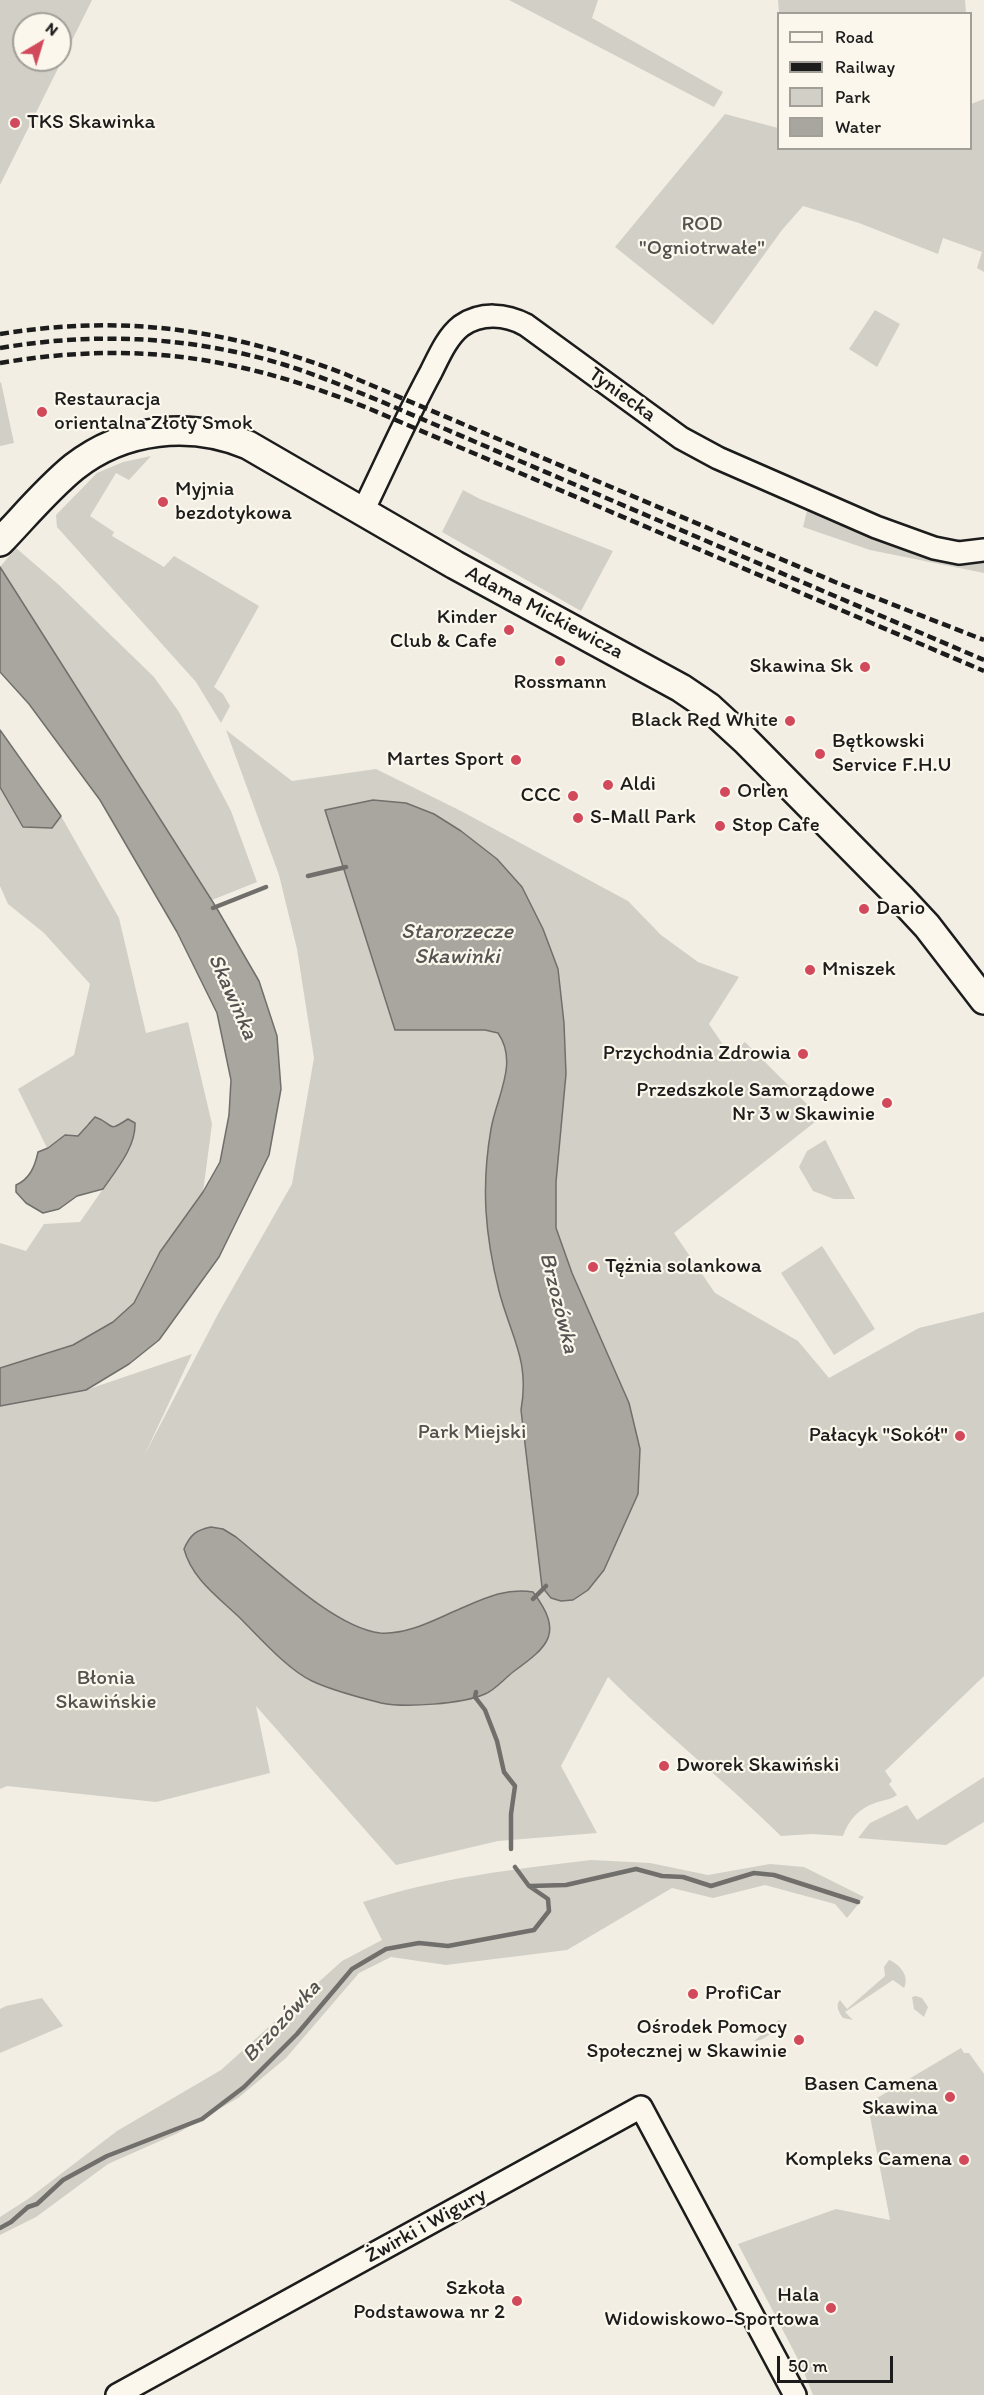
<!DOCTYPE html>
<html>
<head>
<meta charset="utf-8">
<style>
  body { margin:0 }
  #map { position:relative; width:984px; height:2395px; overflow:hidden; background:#f2eee4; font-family:Itim,sans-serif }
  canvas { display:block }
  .legend { position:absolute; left:777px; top:12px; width:195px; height:138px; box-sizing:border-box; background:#fbf7ec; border:2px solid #a29f99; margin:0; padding:8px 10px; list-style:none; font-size:18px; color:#1c1c1c }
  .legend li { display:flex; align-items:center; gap:12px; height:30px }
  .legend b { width:30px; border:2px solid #a29f99 }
  .north { position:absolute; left:12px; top:12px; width:60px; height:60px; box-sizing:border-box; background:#fbf7ec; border:2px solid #a29f99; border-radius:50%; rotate:38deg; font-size:16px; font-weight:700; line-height:24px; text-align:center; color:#1c1c1c }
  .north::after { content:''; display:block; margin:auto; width:21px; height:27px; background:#d1495b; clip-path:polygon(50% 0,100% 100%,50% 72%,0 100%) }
  .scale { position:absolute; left:777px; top:2356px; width:116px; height:27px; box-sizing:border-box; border:3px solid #1c1c1c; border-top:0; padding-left:8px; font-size:18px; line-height:21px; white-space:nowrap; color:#1c1c1c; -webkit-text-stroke:4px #fbf7ec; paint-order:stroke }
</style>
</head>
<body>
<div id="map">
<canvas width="984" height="2395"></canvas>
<ul class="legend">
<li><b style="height:8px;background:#fbf7ec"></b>Road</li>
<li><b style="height:8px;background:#1c1c1c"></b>Railway</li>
<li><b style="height:16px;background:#d2cfc6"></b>Park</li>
<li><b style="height:16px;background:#a9a6a0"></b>Water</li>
</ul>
<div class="north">N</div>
<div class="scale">50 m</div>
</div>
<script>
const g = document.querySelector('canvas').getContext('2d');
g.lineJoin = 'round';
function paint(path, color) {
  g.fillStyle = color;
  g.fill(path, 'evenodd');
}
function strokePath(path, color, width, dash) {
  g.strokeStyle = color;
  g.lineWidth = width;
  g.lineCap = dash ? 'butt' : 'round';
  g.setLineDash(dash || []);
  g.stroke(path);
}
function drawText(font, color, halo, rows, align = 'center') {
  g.font = font + ' Itim,sans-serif';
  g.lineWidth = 4.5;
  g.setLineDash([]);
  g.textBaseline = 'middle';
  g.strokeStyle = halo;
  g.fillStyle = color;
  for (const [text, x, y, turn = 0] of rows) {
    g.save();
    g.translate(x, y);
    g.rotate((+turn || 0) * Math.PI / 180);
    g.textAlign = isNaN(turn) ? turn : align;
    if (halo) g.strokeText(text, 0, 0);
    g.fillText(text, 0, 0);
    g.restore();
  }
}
paint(new Path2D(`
  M0 0H92L0 185ZM24 24H60V60H24Z
  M509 0H598L592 18 723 92 714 107Z
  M778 0H965L966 13H779Z
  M984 99V272L977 268 982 252 943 238 938 254 859 223 803 206 782 230 713 325 615 247 725 114 778 128V148H970L971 104Z
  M875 310 900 324 877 367 849 349Z
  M1 382 14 443 0 446V383Z
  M151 456 129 480 116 473 90 516 114 532 112 536 164 567 174 556 259 606 214 687 223 694 230 706 221 723 196 682 57 527 56 515 97 473 123 462Z
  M463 490 480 499 613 551 581 611 442 532Z
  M808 507 950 559 984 562V573L870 550 803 527Z
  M16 548 59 585 154 677 179 712 231 811 257 882 212 900 0 567Z
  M226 730 292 781 376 769 461 811 628 901 661 935 698 962 739 977 709 1024 730 1055 745 1042 819 1116 815 1122 674 1233 715 1293 798 1341 829 1378 919 1328 984 1312V1676L885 1771 892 1781 889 1784 897 1795C890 1800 883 1800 875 1803 859 1808 848 1821 843 1836L812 1834 781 1836C725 1781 664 1733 608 1677L561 1766 597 1833 498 1841 396 1865 256 1706 270 1773 156 1802 7 1786 0 1789V1406L86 1390 192 1354 144 1456 218 1314 292 1184 314 1058 297 949 279 875Z
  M0 787 23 827 52 828 61 816 119 918 146 1033 188 1022 212 1124 203 1192 160 1252 134 1303 113 1322 73 1345 0 1368V1243L26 1251 44 1224 80 1222 123 1160 114 1128 111 1127 102 1119 87 1124 78 1136 65 1135 47 1148 18 1089 74 1055 90 984 44 933 8 904 0 886Z
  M825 1140 826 1141 855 1199H834L813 1191 799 1167 807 1151Z
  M822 1246 875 1329 834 1355 781 1273Z
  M984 1777V1822L946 1845 858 1838 870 1823 907 1805 917 1820Z
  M591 1860 650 1863 708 1875 770 1864 804 1867 864 1897 847 1918 835 1904 765 1885 713 1898 672 1888 567 1950 446 1965 391 1957 359 1973 286 2058 238 2098 178 2133 108 2164 36 2217 0 2235V2217L28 2199 117 2131 221 2070 342 1961 382 1940 363 1902C438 1878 514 1869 591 1860Z
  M889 1960C900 1964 910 1977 904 1988L893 1980 845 2012 853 2020 843 2018C839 2013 835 2005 840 2000L847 2009 885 1976 884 1967Z
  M916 1996 922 1998 928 2007 924 2017 914 2009 912 1997Z
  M42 1998 63 2026 0 2053V2009L6 2006Z
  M779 2020 781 2022C777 2030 764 2041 754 2041Z
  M961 2048 964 2053H969L984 2074V2395H813L802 2367 738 2244 836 2209 890 2220 868 2106 879 2102 877 2098Z`), '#d2cfc6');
const water = new Path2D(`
  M0 567 216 907 259 981 277 1036 281 1089 269 1155 219 1257 159 1340 129 1364 86 1390 0 1406V1368L73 1345 113 1322 134 1303 160 1252 203 1192 220 1162 229 1115 231 1080 217 1013 177 932 100 800 29 704 0 672Z
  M0 730 61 816 52 828 23 827 0 787Z
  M373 800 406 803 434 814 461 831 497 859 522 887 543 929 558 969 564 1023 566 1074 556 1182V1228L572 1273 629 1403 640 1449 638 1494 604 1570 588 1590 573 1600 561 1601 551 1598 542 1587 521 1410C530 1360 511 1337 499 1291 485 1235 481 1187 491 1129 496 1098 519 1063 498 1033L485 1030H395L325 810Z
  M95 1117C116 1124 105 1134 128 1119L135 1123C136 1147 116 1170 103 1189L77 1196 59 1209 43 1213 26 1203 16 1192V1185C30 1179 35 1166 38 1152L48 1148 65 1135 78 1136Z
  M211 1527 223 1529 236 1537C272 1566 335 1628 380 1633 406 1635 432 1621 455 1611 481 1600 505 1587 533 1592 564 1633 549 1646 513 1672 504 1679 495 1690 485 1694 462 1704 405 1708 381 1703 358 1697 333 1691 312 1681 288 1670 259 1637 240 1618 218 1597 192 1579 184 1549 190 1535 196 1530 211 1527Z`);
paint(water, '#a9a6a0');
strokePath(water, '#716f6b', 1.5);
strokePath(new Path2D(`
  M308 876 346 867
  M213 908 266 887
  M533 1599 546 1586
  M476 1692 475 1697 485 1710 497 1741 504 1772 515 1786 511 1814V1849
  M530 1886 566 1885 636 1869 662 1876 683 1877 711 1886 754 1873 774 1875 858 1902
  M0 2228 11 2222 28 2207 37 2204 63 2180 107 2156 202 2119 244 2087 297 2034 352 1969 386 1949 419 1943 448 1946 534 1930 549 1911 548 1899 529 1886 515 1867`), '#716f6b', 4.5);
const minor = new Path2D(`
  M362 513C385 466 406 418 431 372 439 356 447 337 461 326 481 312 506 314 526 325L681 438 718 458 876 527 934 548 959 553 984 550
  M117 2395 641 2107 795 2395`);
const major = new Path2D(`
  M0 542C24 517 47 489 74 467 124 428 190 421 248 445L455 565 681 688 709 707 746 741 900 897 927 926 984 1000`);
strokePath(minor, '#1c1c1c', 26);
strokePath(major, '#1c1c1c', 32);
strokePath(minor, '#fbf7ec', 21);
strokePath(major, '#fbf7ec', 27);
strokePath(new Path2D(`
  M0 334C125 314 227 329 345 374L835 582 984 640
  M0 348C95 332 189 336 282 364 315 374 348 388 380 401L984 660
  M0 363C138 340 241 357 370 409L984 671`), '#1c1c1c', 4.5, [9, 4.5]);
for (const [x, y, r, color] of [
  [15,123,6,"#d1495b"],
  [42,412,6,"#d1495b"],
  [163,502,6,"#d1495b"],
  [509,630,6,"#d1495b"],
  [560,661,6,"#d1495b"],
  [865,667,6,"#d1495b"],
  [790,721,6,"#d1495b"],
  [820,754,6,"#d1495b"],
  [516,760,6,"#d1495b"],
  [608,785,6,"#d1495b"],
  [725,792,6,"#d1495b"],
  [573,796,6,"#d1495b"],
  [578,818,6,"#d1495b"],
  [720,826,6,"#d1495b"],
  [864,909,6,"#d1495b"],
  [810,970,6,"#d1495b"],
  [803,1054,6,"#d1495b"],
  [887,1103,6,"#d1495b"],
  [593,1267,6,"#d1495b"],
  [960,1436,6,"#d1495b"],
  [664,1766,6,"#d1495b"],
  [693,1994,6,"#d1495b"],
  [799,2040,6,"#d1495b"],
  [950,2097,6,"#d1495b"],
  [964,2160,6,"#d1495b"],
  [517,2301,6,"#d1495b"],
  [831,2308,6,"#d1495b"]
]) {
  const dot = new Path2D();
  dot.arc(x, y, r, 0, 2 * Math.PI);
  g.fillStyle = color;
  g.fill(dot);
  strokePath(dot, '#fbf7ec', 2);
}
drawText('21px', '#1c1c1c', '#fbf7ec', [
  ["TKS Skawinka",27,123],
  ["Restauracja",54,400],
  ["orientalna Złoty Smok",54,424],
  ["Myjnia",175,490],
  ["bezdotykowa",175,514],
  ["Kinder",497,618,"right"],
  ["Club & Cafe",497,642,"right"],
  ["Skawina Sk",853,667,"right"],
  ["Rossmann",560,683,"center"],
  ["Black Red White",778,721,"right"],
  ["Bętkowski",832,742],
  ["Service F.H.U",832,766],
  ["Martes Sport",504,760,"right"],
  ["Aldi",620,785],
  ["Orlen",737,792],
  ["CCC",561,796,"right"],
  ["S-Mall Park",590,818],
  ["Stop Cafe",732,826],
  ["Dario",876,909],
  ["Mniszek",822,970],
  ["Przychodnia Zdrowia",791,1054,"right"],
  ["Przedszkole Samorządowe",875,1091,"right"],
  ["Nr 3 w Skawinie",875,1115,"right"],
  ["Tężnia solankowa",605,1267],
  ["Pałacyk \"Sokół\"",948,1436,"right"],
  ["Dworek Skawiński",676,1766],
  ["ProfiCar",705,1994],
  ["Ośrodek Pomocy",787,2028,"right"],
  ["Społecznej w Skawinie",787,2052,"right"],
  ["Basen Camena",938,2085,"right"],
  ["Skawina",938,2109,"right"],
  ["Kompleks Camena",952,2160,"right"],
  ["Szkoła",505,2289,"right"],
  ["Podstawowa nr 2",505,2313,"right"],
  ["Hala",819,2296,"right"],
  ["Widowiskowo-Sportowa",819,2320,"right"]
], 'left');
drawText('21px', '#53524f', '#fbf7ec', [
  ["ROD",702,225],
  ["\"Ogniotrwałe\"",702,249],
  ["Park Miejski",472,1433],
  ["Błonia",106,1679],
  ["Skawińskie",106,1703]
]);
drawText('21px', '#1c1c1c', '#fbf7ec', [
  ["Tyniecka",622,395,36],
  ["Adama Mickiewicza",544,613,28],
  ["Żwirki i Wigury",426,2226,-29]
]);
drawText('italic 22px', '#545351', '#fbf7ec', [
  ["Starorzecze",457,932],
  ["Skawinki",457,957],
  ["Skawinka",232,997,66],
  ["Brzozówka",558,1303,76],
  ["Brzozówka",282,2022,-47]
]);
</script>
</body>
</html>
